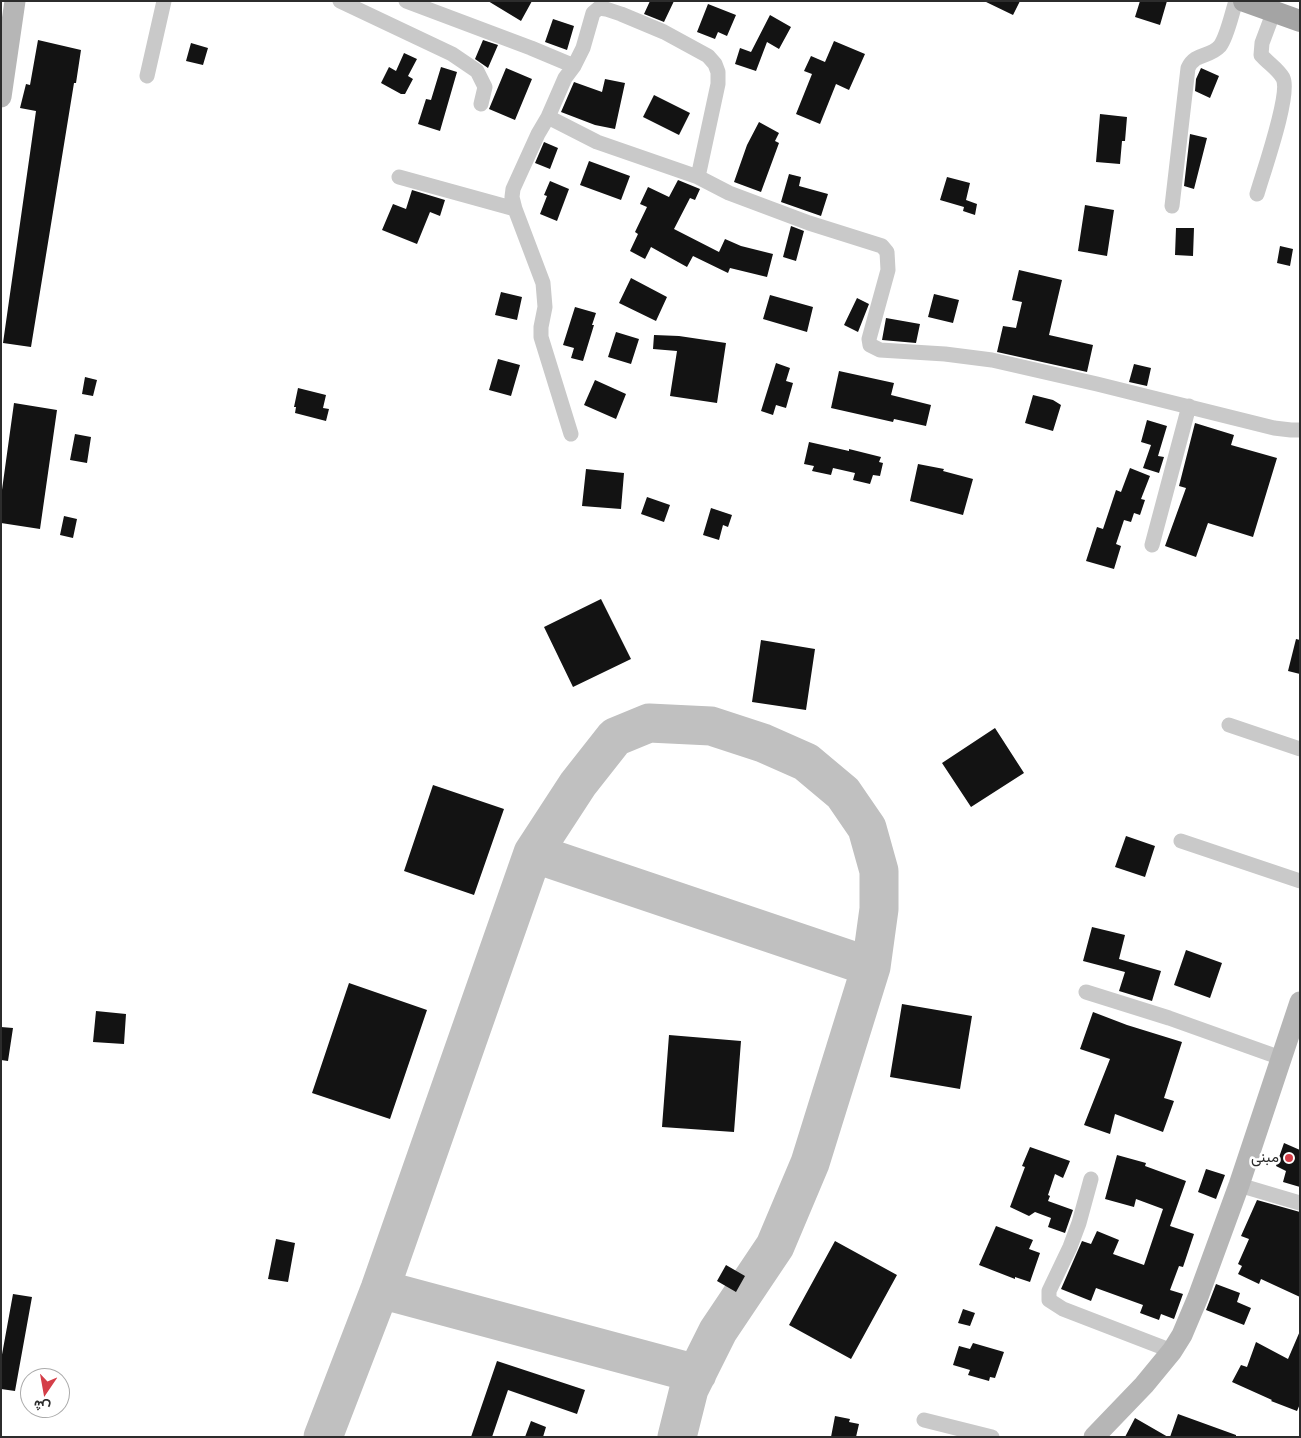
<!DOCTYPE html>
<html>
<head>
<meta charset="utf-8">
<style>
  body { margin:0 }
  #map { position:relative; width:1301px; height:1438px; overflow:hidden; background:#fff; font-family:"Space Grotesk",Vazirmatn,sans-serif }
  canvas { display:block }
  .frame { position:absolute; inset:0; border:2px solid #2c2c2c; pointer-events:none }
  .north { position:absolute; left:20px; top:1368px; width:50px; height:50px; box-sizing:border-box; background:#fff; border:1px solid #ababab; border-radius:50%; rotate:192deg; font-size:14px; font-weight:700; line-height:20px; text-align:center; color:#2c2c2c }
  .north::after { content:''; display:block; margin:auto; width:18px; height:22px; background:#d43e48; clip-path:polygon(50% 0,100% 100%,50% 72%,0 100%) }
</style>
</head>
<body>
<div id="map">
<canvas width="1301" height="1438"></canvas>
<div class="frame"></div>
<div class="north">ش</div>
</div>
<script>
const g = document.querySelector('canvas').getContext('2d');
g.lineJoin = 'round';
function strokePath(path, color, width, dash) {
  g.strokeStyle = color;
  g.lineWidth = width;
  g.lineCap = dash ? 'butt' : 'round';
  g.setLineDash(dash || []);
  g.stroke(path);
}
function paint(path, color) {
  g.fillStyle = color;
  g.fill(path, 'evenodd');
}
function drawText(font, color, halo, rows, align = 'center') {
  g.font = font + ' "Space Grotesk",Vazirmatn,sans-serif';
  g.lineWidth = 5;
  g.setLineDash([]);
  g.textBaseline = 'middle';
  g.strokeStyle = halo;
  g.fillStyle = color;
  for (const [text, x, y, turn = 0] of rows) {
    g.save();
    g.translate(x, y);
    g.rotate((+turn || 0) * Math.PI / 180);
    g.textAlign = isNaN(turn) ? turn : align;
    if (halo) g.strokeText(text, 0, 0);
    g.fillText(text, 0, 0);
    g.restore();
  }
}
strokePath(new Path2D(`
  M533 853 871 967
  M380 1289 697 1374
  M323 1437 380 1289 533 853 578 784 615 737 649 723 711 726 763 743 806 762 843 793 867 828 879 871V909L871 967 810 1163 775 1246 718 1331 689 1389 677 1437`), '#c0c0c0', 39);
paint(new Path2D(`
  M488 1H532L521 21Z
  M650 1H674L664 22 644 14Z
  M984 1H1020L1013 15Z
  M1140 1H1167L1160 25 1135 17Z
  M708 4 736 15 727 36 718 32 715 39 697 32Z
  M770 15 791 27 779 49 767 42 756 71 735 64 740 48 751 52Z
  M553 19 574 26 567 50 545 42Z
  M38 40 81 50 76 83H74L31 347 3 343 36 111 20 108 26 84 30 85Z
  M483 40 498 45 488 68 475 59Z
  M834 41 865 54 849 90 836 84 820 124 796 114 812 74 804 71 811 56 825 62Z
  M191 43 208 48 203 65 186 61Z
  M404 53 417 59 408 76 413 79 405 94H401L381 83 389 67 396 71Z
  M441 67 457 72 440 131 418 124 426 99 431 100Z
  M506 68 532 79 515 120 489 109Z
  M1201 68 1219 76 1210 98 1195 91 1196 79Z
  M605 79 625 83 615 129 595 125 561 112 574 82 602 92Z
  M654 95 690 113 679 135 643 117Z
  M1100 114 1127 117 1125 141H1122L1120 164 1096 162Z
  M759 122 779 133 775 141 779 143 761 192 734 182 747 145Z
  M1190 134 1207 138 1194 189 1184 186Z
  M544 142 558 148 550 169 535 163Z
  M589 161 630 176 621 200 580 185Z
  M789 174 801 177 799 186 828 194 821 216 781 202Z
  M947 177 970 183 966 200 977 204 975 215 963 211 964 207 940 200Z
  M678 180 700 189 695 200 690 198 674 229 719 252 725 239 741 246 773 254 767 277 730 268 728 273 693 256 687 267 651 247 645 259 630 251 638 234 635 232 647 207 640 204 648 187 669 197Z
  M550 181 569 189 557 221 540 214 547 196 544 195Z
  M412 190 445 200 440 216 430 212 417 244 382 230 393 204 406 209Z
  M1085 205 1114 210 1107 256 1078 251Z
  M791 226 804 231 796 261 783 257Z
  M1176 228H1194L1193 256 1175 255Z
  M1280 246 1293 249 1290 266 1277 263Z
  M1019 270 1062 280 1049 335 1093 345 1087 372 997 352 1003 326 1016 328 1022 302 1012 300Z
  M631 278 667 297 656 321 619 303Z
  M501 292 522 297 517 320 495 315Z
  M934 294 959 300 953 323 928 317Z
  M770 295 813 307 807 332 763 319Z
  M857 298 869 304 858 332 844 325Z
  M575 307 596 313 592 325H594L583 361 571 358 574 348 563 345Z
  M886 318 920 324 916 343 882 340Z
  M616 332 639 339 631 364 608 357Z
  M654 335 679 336 726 343 717 403 670 396 677 351 653 349Z
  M498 359 520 365 511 396 489 390Z
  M776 363 790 368 786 381 793 383 786 408 776 405 773 415 761 411Z
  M1134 364 1151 368 1147 386 1129 382Z
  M839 371 894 383 891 395 931 405 926 426 894 419 893 422 831 408Z
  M85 377 97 380 93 396 82 394Z
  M595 380 626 394 616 419 584 405Z
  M298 388 326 395 323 408 329 409 326 421 295 413 296 407H294Z
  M1033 395 1053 400 1061 405 1053 431 1025 423Z
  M14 403 57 410 40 529 1 523V497Z
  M1147 420 1167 426 1158 456 1164 457 1159 473 1143 468 1151 445 1141 442Z
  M1195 423 1234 435 1231 445 1277 458 1253 537 1208 523 1196 557 1165 546 1186 488 1179 486Z
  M75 434 91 437 87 463 70 460Z
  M809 442 849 451V449L881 457 879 462 883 463 880 476 873 475 870 484 853 480 855 473 833 468 831 475 812 471 814 466 804 464Z
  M918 464 944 469 943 471 973 479 963 515 910 501Z
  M1130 468 1150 476 1141 499 1145 500 1140 515 1134 513 1131 522 1124 520 1116 544 1121 546 1114 569 1086 561 1097 527 1103 529 1116 490 1121 492Z
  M586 469 624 473 621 509 582 506Z
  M647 497 670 505 664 522 641 514Z
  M711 508 732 515 728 527 723 525 719 540 703 535Z
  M64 516 77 519 73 538 60 535Z
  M601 599 631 659 573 687 544 627Z
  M1296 639 1300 640V674L1288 671Z
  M761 640 815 649 806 710 752 702Z
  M995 728 1024 773 971 807 942 763Z
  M433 785 504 809 474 895 404 871Z
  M1126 836 1155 846 1145 877 1115 867Z
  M1092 927 1125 935 1119 959 1161 971 1152 1001 1119 991 1125 972 1083 961Z
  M1186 950 1222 963 1210 998 1174 985Z
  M349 983 427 1010 390 1119 312 1093Z
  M902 1004 972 1016 960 1089 890 1077Z
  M96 1011 126 1014 124 1044 93 1042Z
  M1093 1012 1127 1025 1182 1042 1164 1098 1174 1101 1163 1132 1115 1114 1110 1134 1084 1125 1110 1059 1080 1049Z
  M1 1027 13 1028 8 1061 1 1060Z
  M669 1035 741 1041 734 1132 662 1127Z
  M1284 1143 1300 1150V1187L1283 1182 1286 1171 1276 1166Z
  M1030 1147 1070 1161 1063 1178 1055 1174 1048 1195 1050 1196 1048 1201 1073 1210 1065 1233 1048 1227 1051 1218 1035 1212 1029 1216 1010 1207 1025 1167 1022 1166Z
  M1117 1155 1146 1163 1145 1166 1186 1181 1170 1226 1194 1234 1183 1267 1179 1266 1170 1290 1183 1294 1174 1319 1161 1314 1159 1320 1140 1313 1143 1305 1096 1288 1091 1301 1061 1289 1082 1241 1091 1244 1097 1231 1119 1240 1113 1254 1144 1265 1163 1209 1136 1199 1134 1207 1105 1199Z
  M1206 1169 1225 1175 1216 1199 1198 1192Z
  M1257 1200 1300 1212V1297L1261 1279 1259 1284 1238 1274 1242 1266 1238 1264 1249 1239 1241 1236Z
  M996 1226 1033 1240 1029 1249 1040 1253 1030 1282 1015 1277V1279L979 1265Z
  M276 1239 295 1243 288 1282 268 1279Z
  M835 1241 897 1275 851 1359 789 1325Z
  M726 1265 745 1276 736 1292 717 1281Z
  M1216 1284 1240 1293 1237 1302 1251 1308 1244 1325 1206 1310Z
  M13 1294 32 1297 15 1391 1 1389V1360Z
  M963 1309 975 1313 970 1326 958 1323Z
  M1300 1331V1404L1297 1411 1271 1401 1272 1400 1232 1382 1241 1365 1247 1367 1256 1342 1288 1359Z
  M973 1343 1004 1352 995 1378 990 1377 989 1381 968 1375 970 1370 953 1365 959 1346 970 1349Z
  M497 1361 585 1390 577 1414 508 1390 492 1437H471Z
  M1178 1414 1236 1435V1437H1170Z
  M835 1416 850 1419 849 1422 859 1424 856 1437H831Z
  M1135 1418 1168 1437H1125Z
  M531 1421 546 1427 543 1437H525Z`), '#131313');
strokePath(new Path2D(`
  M340 1 452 54 477 71 485 87 481 104
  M406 1 531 48 574 66 565 78 548 117 597 142 698 177 729 193 809 223 882 246 887 252 888 270 869 339 870 345 880 350 945 354 992 360 1097 384 1274 428 1291 430H1300
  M574 66 583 48 593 13 599 8 606 9 621 14 664 32 708 56 715 64 718 72V84L698 177
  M147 76 164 1
  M548 117 538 134 513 189 512 197 515 209 543 283 545 307 541 327V337L571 434
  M399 177 515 209
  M1257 194C1263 173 1291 94 1283 78 1278 69 1268 63 1261 55L1262 43 1274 11
  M1172 206 1188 68C1196 52 1209 58 1220 46 1227 37 1232 13 1236 1
  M1152 545 1189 406
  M1229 725 1300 749
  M1181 841 1300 881
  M1086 992 1169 1018 1281 1058
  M1091 1179 1079 1223 1070 1247 1049 1291V1300L1063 1309 1172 1351
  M1239 1185 1300 1203
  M924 1420 992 1437`), '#c9c9c9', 15);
strokePath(new Path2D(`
  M1 97 15 1
  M1094 1437 1144 1385 1172 1351 1182 1335 1198 1297 1239 1185 1300 1002`), '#b6b6b6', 21);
strokePath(new Path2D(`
  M1244 1 1300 21`), '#a4a4a4', 22);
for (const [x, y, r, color] of [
  [1289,1158,5,"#d43e48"]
]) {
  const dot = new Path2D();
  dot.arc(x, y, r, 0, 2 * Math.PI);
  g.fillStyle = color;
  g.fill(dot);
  strokePath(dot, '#fff', 2);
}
drawText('15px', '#2c2c2c', '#fff', [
  ["مبنى",1279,1158]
], 'right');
</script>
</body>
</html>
